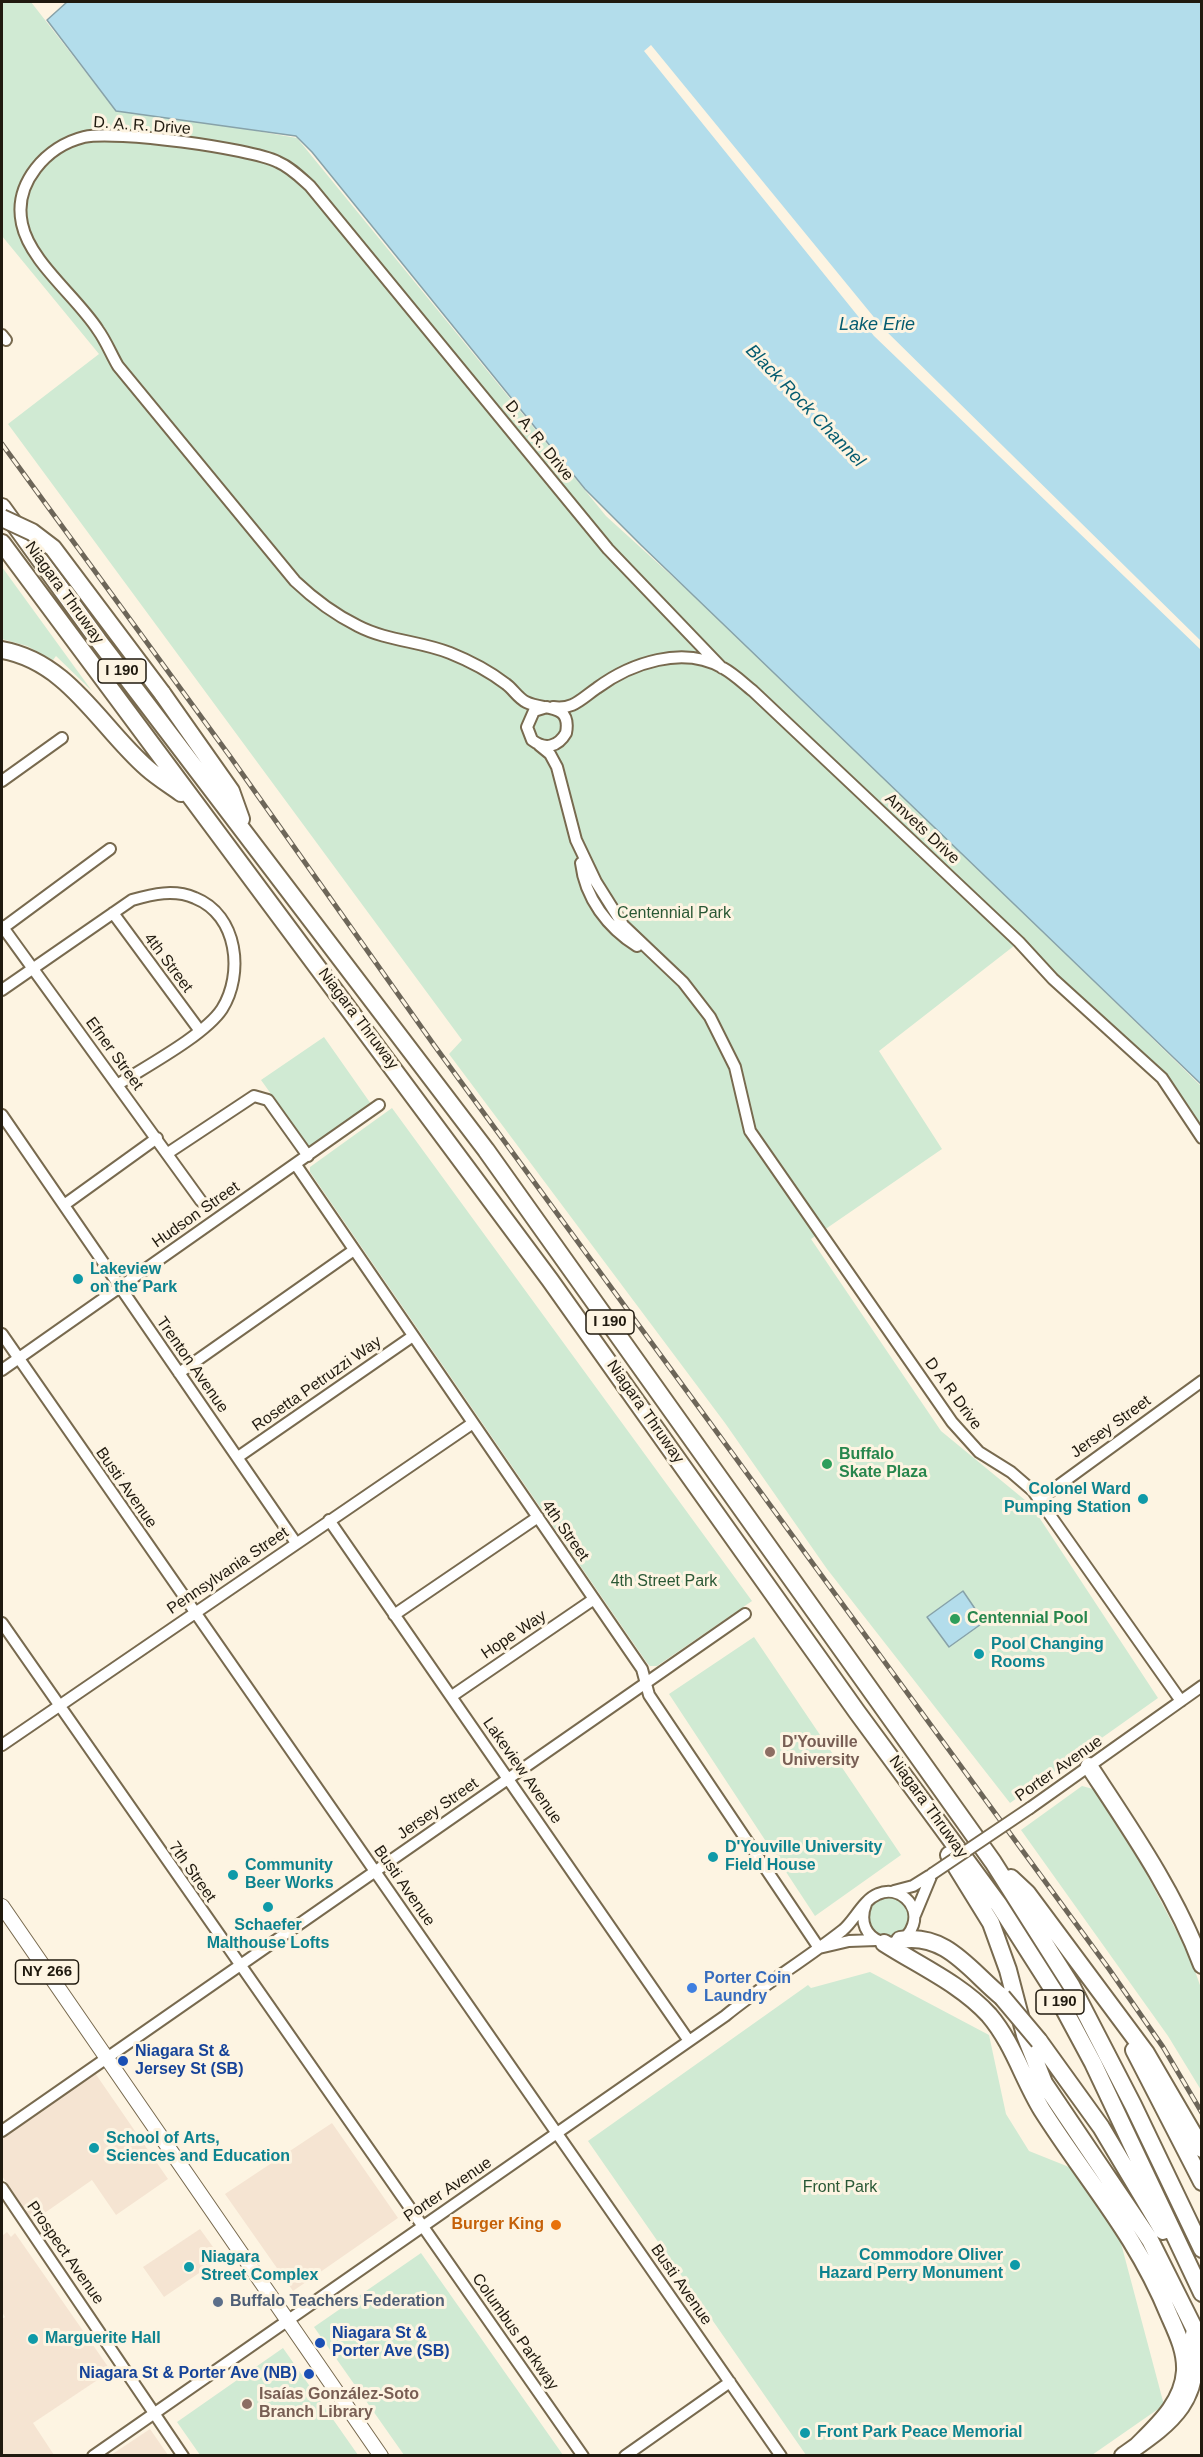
<!DOCTYPE html>
<html>
<head>
<meta charset="utf-8">
<style>
  body { margin:0 }
  #map { position:relative; width:1203px; height:2457px; overflow:hidden; background:#fdf4e2; font-family:Helvetica,sans-serif }
  canvas { display:block }
  .frame { position:absolute; inset:0; border:3px solid #201a0f; pointer-events:none }
</style>
</head>
<body>
<div id="map">
<canvas width="1203" height="2457"></canvas>
<div class="frame"></div>
</div>
<script>
const g = document.querySelector('canvas').getContext('2d');
g.lineJoin = 'round';
function paint(path, color) {
  g.fillStyle = color;
  g.fill(path, 'evenodd');
}
function strokePath(path, color, width, dash) {
  g.strokeStyle = color;
  g.lineWidth = width;
  g.lineCap = dash ? 'butt' : 'round';
  g.setLineDash(dash || []);
  g.stroke(path);
}
function drawText(font, color, halo, rows, align = 'center') {
  g.font = font + ' Helvetica,sans-serif';
  g.lineWidth = 6;
  g.setLineDash([]);
  g.textBaseline = 'middle';
  g.strokeStyle = halo;
  g.fillStyle = color;
  for (const [text, x, y, turn = 0] of rows) {
    g.save();
    g.translate(x, y);
    g.rotate((+turn || 0) * Math.PI / 180);
    g.textAlign = isNaN(turn) ? turn : align;
    if (halo) g.strokeText(text, 0, 0);
    g.fillText(text, 0, 0);
    g.restore();
  }
}
paint(new Path2D(`
  M95 2073 168 2179 116 2215 92 2180 33 2221 2 2176V2137Z
  M332 2123 398 2218 293 2291 225 2194Z
  M200 2229 221 2258 164 2297 143 2267Z
  M7 2232 11 2237 15 2233 111 2371 33 2423 54 2455H2V2319L5 2317 2 2312V2236Z
  M150 2429 168 2455H111Z`), '#f5e4d2');
paint(new Path2D(`
  M2 2H31L112 106 297 138 606 516 774 669 1201 1086V1138L1162 1078 1019 942 879 1051 942 1149 811 1239 941 1431 1031 1505 1158 1698 1010 1803 827 1569 725 1423 449 1054 462 1040 8 424 99 354 2 236Z
  M2 567 92 691 56 656 53 660 27 646 2 639Z
  M324 1037 371 1104 309 1147 261 1080Z
  M392 1108 752 1601 657 1666H650L647 1663 310 1172V1167Z
  M754 1637 901 1855 815 1916 669 1694Z
  M1082 1786 1093 1789 1144 1869 1190 1957 1201 1988V2090L1168 2036 1021 1830Z
  M869 1917a20 20 0 1 1 40 0a20 20 0 1 1-40 0Z
  M870 1972 989 2035 1006 2114 1029 2151 1074 2169 1118 2232 1164 2405 1092 2455H806L588 2141 808 1985 811 1988Z
  M421 2253 563 2455H404L314 2327Z
  M283 2348 358 2455H200L177 2422Z`), '#d0ead3');
const water = new Path2D(`
  M67 2H1201V1084L641 545 585 489 312 152 296 136 116 111 47 20Z
  M963 1591 984 1622 949 1647 927 1617Z`);
paint(water, '#b3ddeb');
strokePath(water, '#87a2a9', 1.5);
paint(new Path2D(`
  M651 45 882 327 1201 641V650L874 336 644 51Z`), '#fdf4e2');
const minor = new Path2D(`
  M2 335 6 340
  M547 707 534 711 527 727 532 740C545 750 558 747 566 733 572 702 543 711 526 702 518 698 513 689 506 684 489 671 470 661 450 653 420 641 387 641 358 626 334 614 315 600 295 581L118 366C111 354 106 341 98 330 77 297 30 262 22 224 13 183 47 146 84 137 115 130 249 148 278 162 290 167 300 177 310 186L608 549 722 668
  M553 707C573 710 581 699 597 688 631 663 683 645 723 668 734 674 743 683 753 691L1019 942 1053 979 1162 1078 1202 1138
  M539 745 550 754 557 767 576 840 596 882 623 925 683 982 710 1017 735 1067 750 1131 952 1422 979 1452 1011 1472 1033 1491 1181 1701
  M2 781 62 738
  M581 863C585 898 608 928 637 946
  M113 913 200 1031
  M2 926 201 1201
  M3 928 110 849
  M2 990 132 900C153 894 174 889 195 898 238 915 244 974 222 1009 205 1035 145 1067 117 1085
  M2 1115 296 1543
  M168 1153 254 1096 268 1100 308 1156
  M296 1165 642 1669 649 1695 819 1948
  M64 1205 157 1138
  M2 1334 781 2456
  M2 1370 379 1105
  M179 1373 354 1250
  M238 1457 413 1336
  M1040 1499 1202 1381
  M329 1520 689 2041
  M394 1615 538 1517
  M2 1623 583 2456
  M452 1696 594 1599
  M2 1745 473 1423
  M1030 1808 1202 1686
  M894 1891 913 1886 929 1876
  M915 1915 932 1874
  M819 1948 849 1941 876 1940
  M2 2131 745 1614
  M2 2188 183 2456
  M93 2456 725 2016C763 1985 805 1960 843 1930 855 1920 863 1900 878 1894 898 1885 920 1904 913 1925 902 1958 851 1942 866 1904
  M625 2456 730 2382`);
const major = new Path2D(`
  M2 1906 381 2456`);
const highway = new Path2D(`
  M2 507 98 640 486 1150 993 1862 1071 1985 1133 2105 1202 2249
  M2 543 550 1280 857 1712 999 1905 1057 1996 1093 2063 1202 2293
  M2 650C69 662 100 727 147 768 157 777 170 785 181 793
  M162 693 231 791 241 819
  M1089 1766C1131 1830 1175 1893 1202 1965
  M949 1855 991 1923 1008 1970 1025 2035 1044 2083 1150 2240 1202 2344
  M1011 1878 1027 1893 1146 2053 1202 2149
  M900 1940C946 1932 970 1971 1002 1997
  M884 1943C918 1965 961 1984 989 2015 1013 2043 1023 2079 1042 2110 1087 2181 1136 2234 1169 2315 1177 2333 1186 2351 1185 2371 1183 2403 1158 2425 1137 2446
  M1039 2041 1101 2127 1163 2231
  M1134 2050 1202 2182
  M1123 2456C1170 2423 1203 2403 1194 2334`);
strokePath(minor, '#786a4f', 14);
strokePath(major, '#786a4f', 16);
strokePath(highway, '#786a4f', 20);
strokePath(minor, '#fff', 10);
strokePath(major, '#fff', 14);
strokePath(highway, '#fff', 16);
const rail = new Path2D(`
  M2 444 229 755 434 1045 1109 1969 1163 2047 1202 2113`);
strokePath(rail, '#6d6659', 5);
strokePath(rail, '#fdf4e2', 3, [9]);
const minorBridge = new Path2D(`
  M932 1874 1030 1808`);
const highwayBridge = new Path2D(`
  M2 518 32 532 53 548 162 693
  M1002 1997 1039 2041`);
strokePath(minorBridge, '#786a4f', 14, []);
strokePath(highwayBridge, '#786a4f', 20, []);
strokePath(minorBridge, '#fff', 10);
strokePath(highwayBridge, '#fff', 16);
for (const [x, y, r, color] of [
  [78,1279,6,"#0f9aa8"],
  [827,1464,6,"#2e9e5b"],
  [1143,1499,6,"#0f9aa8"],
  [955,1619,6,"#2e9e5b"],
  [979,1654,6,"#0f9aa8"],
  [770,1752,6,"#8d6e63"],
  [713,1857,6,"#0f9aa8"],
  [233,1875,6,"#0f9aa8"],
  [268,1907,6,"#0f9aa8"],
  [692,1988,6,"#3f7fe0"],
  [123,2061,6,"#1a4fb4"],
  [94,2148,6,"#0f9aa8"],
  [556,2225,6,"#e8710a"],
  [1015,2265,6,"#0f9aa8"],
  [189,2267,6,"#0f9aa8"],
  [218,2302,6,"#5c6f8a"],
  [33,2339,6,"#0f9aa8"],
  [320,2343,6,"#1a4fb4"],
  [309,2374,6,"#1a4fb4"],
  [247,2404,6,"#8d6e63"],
  [805,2433,6,"#0f9aa8"]
]) {
  const dot = new Path2D();
  dot.arc(x, y, r, 0, 2 * Math.PI);
  g.fillStyle = color;
  g.fill(dot);
  strokePath(dot, '#fdf4e2', 2);
}
for (const [x, y, w] of [
  [122,671,48],
  [610,1322,48],
  [47,1972,63],
  [1060,2002,48]
]) {
  const box = new Path2D();
  box.roundRect(x - w / 2, y - 12, w, 24, 4.5);
  g.fillStyle = '#fdf4e2';
  g.fill(box);
  strokePath(box, '#201a0f', 1.5);
}
drawText('bold 15px', '#201a0f', null, [
  ["I 190",122,671],
  ["I 190",610,1322],
  ["NY 266",47,1972],
  ["I 190",1060,2002]
]);
drawText('16px', '#201a0f', '#fdf4e2', [
  ["D. A. R. Drive",142,126,4],
  ["D. A. R. Drive",539,441,51],
  ["Niagara Thruway",64,593,54],
  ["Amvets Drive",922,829,43],
  ["4th Street",168,963,53],
  ["Niagara Thruway",358,1019,53],
  ["Efner Street",114,1054,54],
  ["Hudson Street",196,1215,-35],
  ["Trenton Avenue",192,1365,55],
  ["Rosetta Petruzzi Way",317,1384,-35],
  ["D A R Drive",953,1394,54],
  ["Niagara Thruway",645,1412,55],
  ["Jersey Street",1111,1427,-36],
  ["Busti Avenue",126,1488,55],
  ["4th Street",565,1531,55],
  ["Pennsylvania Street",228,1571,-34],
  ["Hope Way",514,1635,-34],
  ["Porter Avenue",1059,1769,-35],
  ["Lakeview Avenue",522,1771,55],
  ["Niagara Thruway",928,1807,54],
  ["Jersey Street",438,1809,-35],
  ["7th Street",192,1872,55],
  ["Busti Avenue",404,1886,55],
  ["Porter Avenue",448,2190,-34],
  ["Prospect Avenue",65,2253,55],
  ["Busti Avenue",681,2285,55],
  ["Columbus Parkway",515,2332,55]
]);
drawText('16px', '#2a5835', '#fdf4e2', [
  ["Centennial Park",674,914],
  ["4th Street Park",664,1582],
  ["Front Park",840,2188]
]);
drawText('bold 16px', '#0d838f', '#fdf4e2', [
  ["Lakeview",90,1270],
  ["on the Park",90,1288],
  ["Colonel Ward",1131,1490,"right"],
  ["Pumping Station",1131,1508,"right"],
  ["Pool Changing",991,1645],
  ["Rooms",991,1663],
  ["D'Youville University",725,1848],
  ["Field House",725,1866],
  ["Community",245,1866],
  ["Beer Works",245,1884],
  ["Schaefer",268,1926,"center"],
  ["Malthouse Lofts",268,1944,"center"],
  ["School of Arts,",106,2139],
  ["Sciences and Education",106,2157],
  ["Commodore Oliver",1003,2256,"right"],
  ["Hazard Perry Monument",1003,2274,"right"],
  ["Niagara",201,2258],
  ["Street Complex",201,2276],
  ["Marguerite Hall",45,2339],
  ["Front Park Peace Memorial",817,2433]
], 'left');
drawText('bold 16px', '#27864d', '#fdf4e2', [
  ["Buffalo",839,1455],
  ["Skate Plaza",839,1473],
  ["Centennial Pool",967,1619]
], 'left');
drawText('bold 16px', '#785e54', '#fdf4e2', [
  ["D'Youville",782,1743],
  ["University",782,1761],
  ["Isaías González-Soto",259,2395],
  ["Branch Library",259,2413]
], 'left');
drawText('bold 16px', '#366cbe', '#fdf4e2', [
  ["Porter Coin",704,1979],
  ["Laundry",704,1997]
], 'left');
drawText('bold 16px', '#164399', '#fdf4e2', [
  ["Niagara St &",135,2052],
  ["Jersey St (SB)",135,2070],
  ["Niagara St &",332,2334],
  ["Porter Ave (SB)",332,2352],
  ["Niagara St & Porter Ave (NB)",297,2374,"right"]
], 'left');
drawText('bold 16px', '#c56008', '#fdf4e2', [
  ["Burger King",544,2225]
], 'right');
drawText('bold 16px', '#4e5e75', '#fdf4e2', [
  ["Buffalo Teachers Federation",230,2302]
], 'left');
drawText('italic 18px', '#055c70', '#fdf4e2', [
  ["Lake Erie",877,325],
  ["Black Rock Channel",805,406,46]
]);
</script>
</body>
</html>
